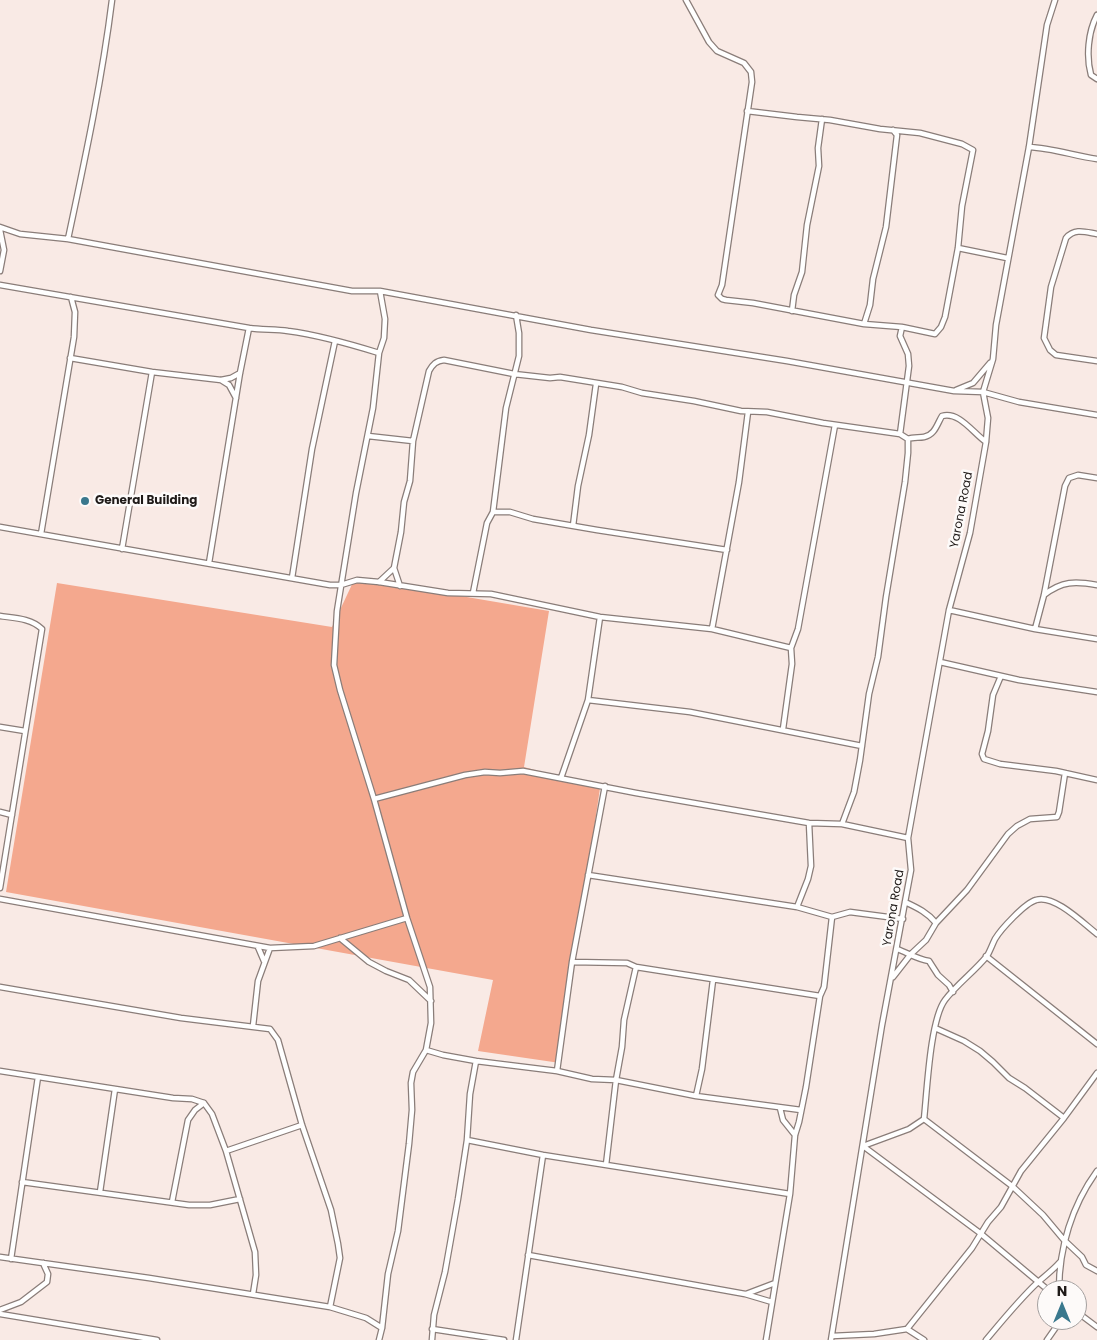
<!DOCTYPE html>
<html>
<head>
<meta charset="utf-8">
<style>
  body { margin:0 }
  #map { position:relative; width:1097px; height:1340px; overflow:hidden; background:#f9eae5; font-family:Poppins,sans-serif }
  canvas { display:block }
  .north { position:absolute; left:1037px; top:1280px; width:50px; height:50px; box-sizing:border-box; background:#fdfaf9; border:1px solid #a4a09f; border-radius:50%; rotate:0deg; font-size:14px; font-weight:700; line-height:20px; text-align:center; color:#1f1a18 }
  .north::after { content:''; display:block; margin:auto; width:18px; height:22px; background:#3a788d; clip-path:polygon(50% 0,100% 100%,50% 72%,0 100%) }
</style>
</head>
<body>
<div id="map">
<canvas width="1097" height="1340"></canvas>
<div class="north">N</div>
</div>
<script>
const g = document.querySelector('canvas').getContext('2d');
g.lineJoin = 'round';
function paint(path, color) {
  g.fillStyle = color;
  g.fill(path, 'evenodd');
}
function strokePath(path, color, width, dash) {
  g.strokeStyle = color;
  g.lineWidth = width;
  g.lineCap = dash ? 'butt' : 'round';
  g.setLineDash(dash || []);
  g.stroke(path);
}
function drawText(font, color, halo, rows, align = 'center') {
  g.font = font + ' Poppins,sans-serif';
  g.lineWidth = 5;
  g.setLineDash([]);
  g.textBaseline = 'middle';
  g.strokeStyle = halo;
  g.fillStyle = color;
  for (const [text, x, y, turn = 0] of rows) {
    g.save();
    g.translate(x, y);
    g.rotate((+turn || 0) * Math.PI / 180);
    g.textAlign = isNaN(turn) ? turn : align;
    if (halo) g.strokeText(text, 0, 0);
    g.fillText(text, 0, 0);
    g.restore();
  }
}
paint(new Path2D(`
  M355 578 549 611 524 767 600 788 560 1063 478 1051 493 980 6 892 57 583 332 627Z`), '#f4a88e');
const minor = new Path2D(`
  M686 0 709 42 717 51 744 63 751 72 752 82 722 285 718 295 722 299 726 300 753 303 864 324 902 327 935 334 941 327 945 317 958 248 962 206 973 150 962 144 920 133 880 129 830 120 797 117 747 111
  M1097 15C1088 32 1086 57 1091 75L1097 79
  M1029 147C1052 148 1075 156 1097 159
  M0 227 20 234 68 239 352 291H380L591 330 787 361 954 391 983 392 1019 402 1097 415
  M0 230 4 250 0 271
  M1097 234C1085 232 1075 228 1066 238L1051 287 1044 338 1050 350 1056 355 1097 361
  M68 239C85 159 102 80 112 0
  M958 248 1007 258
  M0 285 249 328C262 330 276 329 288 331 319 335 350 344 379 353
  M792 311 794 295 802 272 807 225 819 166 818 148 822 119
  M864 324 870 305 873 279 886 227 897 135 893 130
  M70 358 152 372 221 380 231 378 240 373
  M221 380 229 385 236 398
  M956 390 973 383 990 363
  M368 436 413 441
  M908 439C913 437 919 438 924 437 935 435 937 424 942 416 959 411 973 433 986 442
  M493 512H510L533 519 597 530 727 550
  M573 526 578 486 589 435 596 384
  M0 527 330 585H341L357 580 379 582 448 593 491 594 600 617 712 629 791 648
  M41 534 74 337 75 312 71 297
  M122 549 152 372
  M209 563 240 373 249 328
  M292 578 312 449 335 341
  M379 582 394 568
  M400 586 394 568 401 532 404 502 410 481 413 441 429 371C433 364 436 361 444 360L514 374 550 378 560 377 622 387 642 393 694 401 741 411 767 412 823 423 900 434 909 366 908 354 900 336 902 327
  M473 593 487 523 493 512 506 408 519 356V333L516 315
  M1044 595C1062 581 1075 581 1097 585
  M949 610 1035 629 1097 639
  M0 616C14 618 31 618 42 629L0 888
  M712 629 739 482 748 412
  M1035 629 1044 595 1065 486 1069 478 1078 475 1097 478
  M940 662 1019 680 1097 692
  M1001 676 993 695 988 731 982 754 984 759 1000 764 1056 771 1097 780
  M588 700 690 712 862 746
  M0 727 25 731
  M783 729 792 664 791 648 798 629 835 425
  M561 778 588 700 600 617
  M374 799 465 775 485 772 500 773 523 771 636 793 809 823 842 824 908 838
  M0 812 12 815
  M842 824 854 792 860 760 869 694 878 657 886 597 905 482 908 453V439L900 434
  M588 875 797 907 832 917 850 912 903 919
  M0 899 270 948 314 946 407 918
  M905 902C918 908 928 913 936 923
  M797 907 808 879 811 866 809 823
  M340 938 369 962 386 971 409 980 431 1001
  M258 947 264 961
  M897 949C908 953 917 959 929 961L938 975 949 985 953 992
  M986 956 1097 1044
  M572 962 627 963 636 967 820 996
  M893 977 911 954 926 940 936 923 967 890 1008 834 1017 826 1030 819 1057 817 1059 812 1065 773
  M0 987 181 1018 270 1029 278 1040 302 1125 331 1210 338 1244 340 1258 330 1307
  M253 1026 258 981 270 948
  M935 1028 964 1041 980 1051 993 1062 1009 1078 1025 1088 1064 1118
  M426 1050 443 1055 476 1061 557 1071 592 1079 616 1080 696 1096 801 1110
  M0 1071 173 1098 192 1099 204 1103 212 1114 226 1151 255 1252 256 1275 253 1294
  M557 1071 572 962 605 786
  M696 1096 702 1069 713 980
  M780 1108 783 1120 795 1135
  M924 1119C927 1092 930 1020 945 1000 957 984 974 972 987 956 990 951 992 945 995 939 1001 929 1025 903 1036 900 1054 894 1083 923 1097 934
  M924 1119 909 1129 863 1146 980 1233 1048 1290
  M924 1119 1012 1186 1043 1215 1064 1240 1082 1257 1086 1265 1097 1271
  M467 1140 543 1155 790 1194
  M226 1151 302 1125
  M606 1165 616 1080 622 1047 624 1020 636 967
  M22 1182 189 1205H210L240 1199
  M100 1192 115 1089
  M172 1202 188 1120 195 1110 204 1103
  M528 1255 745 1294 772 1302
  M0 1257 149 1278 330 1307 366 1318 382 1328
  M11 1259 38 1077
  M1059 1290C1059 1248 1072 1205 1097 1171
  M746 1294 775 1283
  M0 1310 21 1302 47 1282 48 1274 43 1263
  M1077 1312 1097 1327
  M0 1314 157 1340
  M432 1329 504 1340
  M907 1329 972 1248 988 1222 1001 1207 1021 1171 1064 1118 1097 1073
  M832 1336 874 1334 907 1329 924 1340
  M379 1340 382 1328 388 1274 398 1231 409 1144 412 1110 411 1083 413 1072 426 1050 431 1023 430 987 407 918 374 799 340 690 334 665 337 611 356 493 373 408 379 353 384 338 385 319 380 291
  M432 1340 434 1315 445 1272 458 1199 467 1140 470 1094 476 1061
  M516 1340 543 1155
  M766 1340 790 1194 795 1135 799 1122 806 1087 820 996 824 987 832 917
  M831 1340 882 1025 911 870 908 838 949 610 970 533 986 442 988 418 983 392 993 359 996 325 1029 147 1047 25 1055 0
  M986 1340C1002 1321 1019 1300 1037 1283 1045 1276 1053 1270 1060 1262
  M1047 1340 1061 1320`);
strokePath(minor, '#8a7d79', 7);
strokePath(minor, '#fff', 4.5);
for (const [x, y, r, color] of [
  [85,501,5,"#3a788d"]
]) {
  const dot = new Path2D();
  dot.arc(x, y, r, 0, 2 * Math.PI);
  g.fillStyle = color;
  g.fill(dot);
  strokePath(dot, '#fdfaf9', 2);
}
drawText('bold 12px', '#1f1a18', '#fdfaf9', [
  ["General Building",95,501]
], 'left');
drawText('12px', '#1f1a18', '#fdfaf9', [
  ["Yarona Road",962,510,-79],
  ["Yarona Road",894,908,-80]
]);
</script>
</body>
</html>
